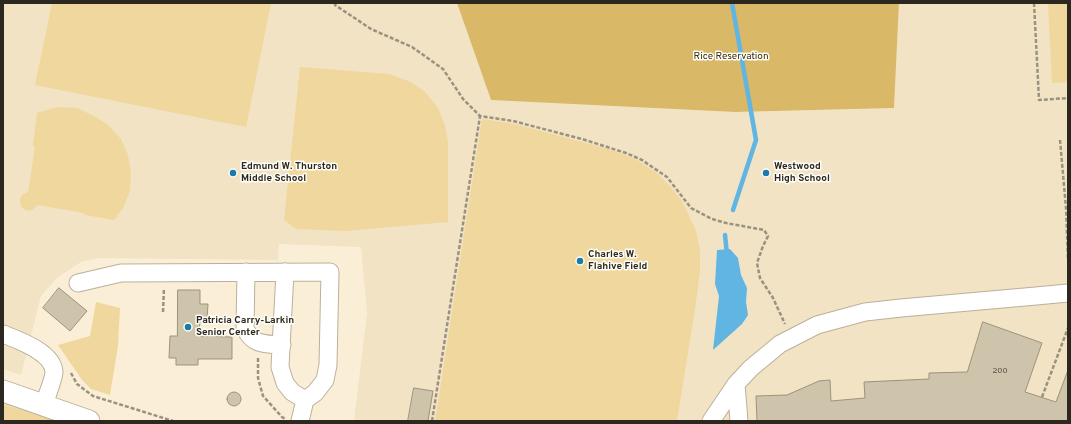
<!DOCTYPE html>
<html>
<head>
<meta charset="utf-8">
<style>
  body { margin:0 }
  #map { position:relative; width:1071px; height:424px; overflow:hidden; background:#faefd6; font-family:Overpass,sans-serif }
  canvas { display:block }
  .frame { position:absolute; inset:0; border:4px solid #2c281f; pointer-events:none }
</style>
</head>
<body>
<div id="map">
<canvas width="1071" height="424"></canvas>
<div class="frame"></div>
</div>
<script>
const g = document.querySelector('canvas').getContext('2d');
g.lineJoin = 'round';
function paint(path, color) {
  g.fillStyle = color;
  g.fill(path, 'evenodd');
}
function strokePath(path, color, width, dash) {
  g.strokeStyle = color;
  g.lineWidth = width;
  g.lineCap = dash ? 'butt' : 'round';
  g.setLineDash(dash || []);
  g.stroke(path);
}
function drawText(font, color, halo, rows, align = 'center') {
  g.font = font + ' Overpass,sans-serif';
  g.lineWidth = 3;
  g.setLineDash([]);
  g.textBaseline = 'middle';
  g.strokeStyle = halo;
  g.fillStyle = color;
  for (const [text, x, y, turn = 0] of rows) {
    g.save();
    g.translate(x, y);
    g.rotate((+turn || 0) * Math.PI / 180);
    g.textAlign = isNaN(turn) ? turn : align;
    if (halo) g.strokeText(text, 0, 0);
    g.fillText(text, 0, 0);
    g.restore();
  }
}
paint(new Path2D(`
  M3 3H457L491 100 735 112 894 108 899 3H1068V421H354L367 313 361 247 279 244 278 260 99 258 81 262 57 278 41 296 21 375 3 369Z`), '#f1e3c4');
paint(new Path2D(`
  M52 3H271L246 127 35 85Z
  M1048 3H1068V82L1052 83Z
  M300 67 389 74 411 82 425 92 438 108 445 125 448 142V222L346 231 296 229 284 220Z
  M57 107 77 108 94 116 108 125 121 139 128 155 131 173 130 191 123 208 114 220 85 215 84 213 37 205C28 219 15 204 22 195 24 194 26 193 28 192L35 147 33 145 37 113Z
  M482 119 515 124 612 150 635 159 657 173 669 185 682 201 696 231 700 250V272L694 316 677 421H435Z
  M96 302 120 308 118 346 110 395 91 389 82 380 58 345 90 336Z
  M3 404 56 421H3Z`), '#f0d79e');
paint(new Path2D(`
  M457 3H899L894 108 735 112 491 100Z`), '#d9b868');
paint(new Path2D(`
  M730 249 738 258 741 275 747 288 746 302 748 315 742 324 713 350 719 296 715 284 717 250Z`), '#60b5e3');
strokePath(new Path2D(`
  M732 3 756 140 733 210
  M725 235 727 255`), '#60b5e3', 4.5);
const building = new Path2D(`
  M59 288 87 311 70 331 43 308Z
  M178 290H200V304H208L207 319H200L199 336 232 337V359H198V365H176V358H169L170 336H177Z
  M983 322 1042 343 1025 392 1056 402 1068 370V421H757L756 396 787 395 819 381 830 380 831 401 865 398 864 382 929 379V373L967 372Z
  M414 388 433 391 428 421H408Z
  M227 399a7 7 0 1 1 14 0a7 7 0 1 1-14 0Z`);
paint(building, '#cec4ab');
strokePath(building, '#9d937c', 1);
const minor = new Path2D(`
  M246 272 245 328C252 345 265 344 282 345
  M285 272 280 367 285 383 292 392 305 400
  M78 283 121 273 330 272 328 365 325 380 315 393 305 400 300 421
  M3 334C18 340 53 352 54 372 54 379 46 397 44 405
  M736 384 739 421
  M711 421 736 384 751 368 780 344 817 325 865 312 901 308 1036 296 1068 293`);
const major = new Path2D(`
  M3 391 89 421`);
strokePath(minor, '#bbb099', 19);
strokePath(major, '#bbb099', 23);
strokePath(new Path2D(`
  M336 3 335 5 371 29 412 47 443 69 463 99 480 116 513 121 582 139 626 153 642 160 667 177 691 208 712 219 726 223 764 230 768 236 763 246 757 263 760 278 773 298 785 324
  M1034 3 1039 100 1068 98
  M1060 140 1066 208 1068 260
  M163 312 164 288
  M258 358V378L263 396 282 417 285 419
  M71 373 77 384 93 396 173 421
  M1042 397 1068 328
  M432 421 480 116`), '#999280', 2.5, [4, 2]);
strokePath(minor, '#fff', 17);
strokePath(major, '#fff', 21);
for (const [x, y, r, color] of [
  [233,173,4,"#1b7ba8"],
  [766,173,4,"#1b7ba8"],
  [580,261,4,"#1b7ba8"],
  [188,327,4,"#1b7ba8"]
]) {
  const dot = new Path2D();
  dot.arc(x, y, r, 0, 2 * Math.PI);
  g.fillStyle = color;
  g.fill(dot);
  strokePath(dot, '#fffdf8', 1.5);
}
drawText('8px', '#544f42', null, [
  ["200",1000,371]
]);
drawText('10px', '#3b2d09', '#fffdf8', [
  ["Rice Reservation",731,57]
]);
drawText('bold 10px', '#2c281f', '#fffdf8', [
  ["Edmund W. Thurston",241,167],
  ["Middle School",241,179],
  ["Westwood",774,167],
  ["High School",774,179],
  ["Charles W.",588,255],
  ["Flahive Field",588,267],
  ["Patricia Carry-Larkin",196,321],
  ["Senior Center",196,333]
], 'left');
</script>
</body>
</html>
